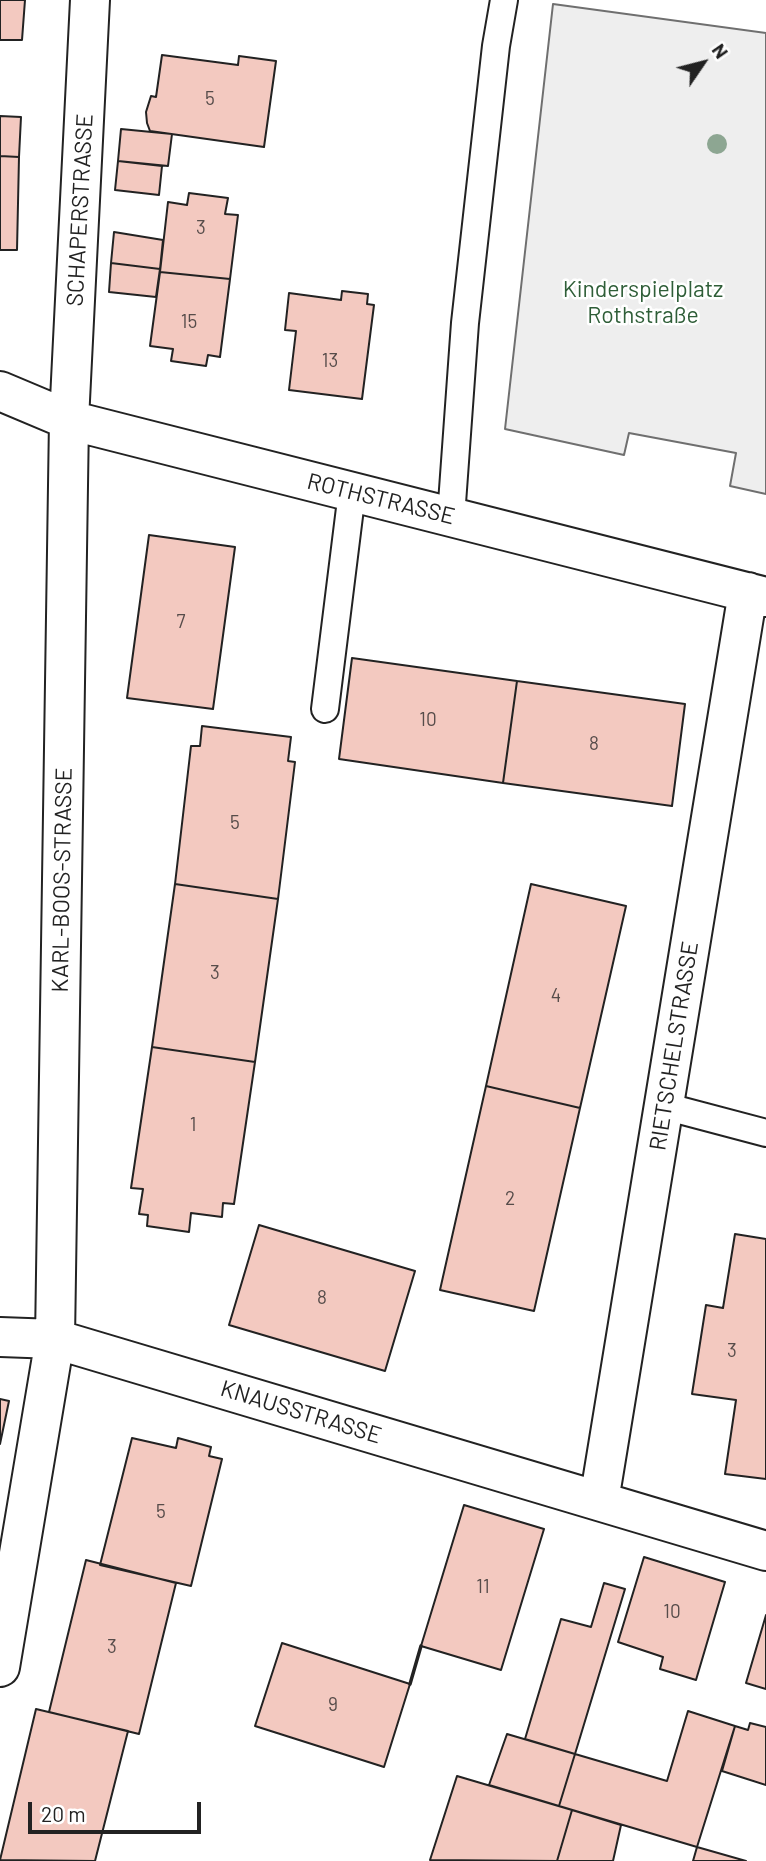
<!DOCTYPE html>
<html>
<head>
<meta charset="utf-8">
<style>
  body { margin:0 }
  #map { position:relative; width:766px; height:1861px; overflow:hidden; background:#fff; font-family:Barlow,sans-serif }
  canvas { display:block }
  .north { position:absolute; left:668px; top:28px; width:70px; height:70px; -webkit-text-stroke:5px #fff; paint-order:stroke; rotate:55deg; font-size:19px; font-weight:700; line-height:28px; text-align:center; color:#222 }
  .north::after { content:''; display:block; margin:auto; width:24px; height:32px; background:#222; clip-path:polygon(50% 0,100% 100%,50% 72%,0 100%) }
  .scale { position:absolute; left:28px; top:1802px; width:173px; height:32px; box-sizing:border-box; border:4px solid #222; border-top:0; padding-left:9px; font-size:21px; line-height:24px; white-space:nowrap; color:#222; -webkit-text-stroke:5px #fff; paint-order:stroke }
</style>
</head>
<body>
<div id="map">
<canvas width="766" height="1861"></canvas>
<div class="north">N</div>
<div class="scale">20 m</div>
</div>
<script>
const g = document.querySelector('canvas').getContext('2d');
g.lineJoin = 'round';
function paint(path, color) {
  g.fillStyle = color;
  g.fill(path, 'evenodd');
}
function strokePath(path, color, width, dash) {
  g.strokeStyle = color;
  g.lineWidth = width;
  g.lineCap = dash ? 'butt' : 'round';
  g.setLineDash(dash || []);
  g.stroke(path);
}
function drawText(font, color, halo, rows, align = 'center') {
  g.font = font + ' Barlow,sans-serif';
  g.lineWidth = 5;
  g.setLineDash([]);
  g.textBaseline = 'middle';
  g.strokeStyle = halo;
  g.fillStyle = color;
  for (const [text, x, y, turn = 0] of rows) {
    g.save();
    g.translate(x, y);
    g.rotate((+turn || 0) * Math.PI / 180);
    g.textAlign = isNaN(turn) ? turn : align;
    if (halo) g.strokeText(text, 0, 0);
    g.fillText(text, 0, 0);
    g.restore();
  }
}
const green = new Path2D(`
  M553 4 766 33V494L730 486 736 453 629 433 624 455 505 429Z`);
paint(green, '#eee');
strokePath(green, '#6f6f6f', 2);
const building = new Path2D(`
  M0 0H25L22 40H0Z
  M162 55 238 65 239 56 276 61 264 147 150 131 147 123 146 112 151 96 156 97Z
  M0 116 21 117 19 157 0 156Z
  M121 129 172 134 168 166 118 161Z
  M0 156 19 157 17 250H0Z
  M118 161 162 166 159 195 115 190Z
  M189 193 228 198 225 214 238 215 230 279 160 272 168 202 187 205Z
  M114 232 163 240 160 269 111 263Z
  M111 263 160 269 156 297 109 292Z
  M160 272 230 279 220 357 208 355 206 366 171 361 173 349 150 346Z
  M342 291 368 294 367 304 374 305 362 399 289 390 296 331 285 330 289 293 341 300Z
  M149 535 235 547 213 709 127 698Z
  M352 658 517 681 503 783 339 759Z
  M517 681 685 704 672 806 503 783Z
  M202 726 291 737 288 761 295 762 278 899 175 884 191 746H200Z
  M175 884 278 899 255 1062 152 1047Z
  M531 884 626 906 580 1108 486 1086Z
  M152 1047 255 1062 234 1204 223 1203 222 1217 191 1213 189 1232 147 1226 148 1215 139 1214 143 1189 131 1188Z
  M486 1086 580 1108 534 1311 440 1290Z
  M259 1225 415 1271 385 1371 229 1325Z
  M735 1234 766 1239V1479L725 1474 736 1400 692 1394 706 1305 723 1308Z
  M0 1399 9 1401 0 1444Z
  M132 1438 176 1448 178 1438 211 1447 209 1456 222 1459 191 1586 100 1565Z
  M464 1505 544 1529 501 1670 421 1646Z
  M644 1557 725 1582 696 1680 660 1669 663 1657 618 1642Z
  M86 1560 176 1583 139 1734 49 1712Z
  M604 1583 625 1589 575 1754 525 1739 561 1619 591 1627Z
  M766 1615V1689L746 1683Z
  M282 1643 410 1684 384 1767 255 1726Z
  M36 1709 128 1731 95 1861 0 1860Z
  M688 1711 735 1726 697 1847 559 1806 575 1754 667 1781Z
  M750 1723 766 1727V1785L722 1771 735 1726 748 1730Z
  M507 1734 575 1754 559 1806 489 1785Z
  M457 1776 572 1810 557 1861 430 1860Z
  M572 1810 621 1825 613 1861H557Z
  M697 1847 746 1861H693Z`);
paint(building, '#f3c9c0');
strokePath(building, '#222', 2);
const lane = new Path2D(`
  M451 517 465 323 496 46 504 0
  M325 709 352 492
  M664 1106 766 1133`);
const street = new Path2D(`
  M0 391 69 420 766 597
  M0 1337 55 1339 766 1551
  M599 1501 748 592
  M0 1667 55 1339 69 420 90 0`);
strokePath(lane, '#222', 30);
strokePath(street, '#222', 42);
strokePath(lane, '#fff', 26);
strokePath(street, '#fff', 38);
strokePath(new Path2D(`
  M410 1684 421 1646`), '#222', 3.5);
g.fillStyle = '#8da692';
for (const [x, y] of [
  [717,144]
]) {
  g.beginPath();
  g.arc(x, y, 10, 0, 2 * Math.PI);
  g.fill();
}
drawText('19px', '#564c4a', null, [
  ["5",210,99],
  ["3",201,228],
  ["15",189,322],
  ["13",330,361],
  ["7",181,622],
  ["10",428,720],
  ["8",594,744],
  ["5",235,823],
  ["3",215,973],
  ["4",556,996],
  ["1",193,1125],
  ["2",510,1199],
  ["8",322,1298],
  ["3",732,1351],
  ["5",161,1512],
  ["11",483,1587],
  ["10",672,1612],
  ["3",112,1647],
  ["9",333,1705]
]);
drawText('23px', '#222', '#fff', [
  ["SCHAPERSTRASSE",80,210,-87],
  ["ROTHSTRASSE",381,499,14],
  ["KARL-BOOS-STRASSE",62,880,-89],
  ["RIETSCHELSTRASSE",674,1046,-81],
  ["KNAUSSTRASSE",301,1412,17]
]);
drawText('23px', '#2f5e38', '#fff', [
  ["Kinderspielplatz",643,289],
  ["Rothstraße",643,315]
]);
</script>
</body>
</html>
